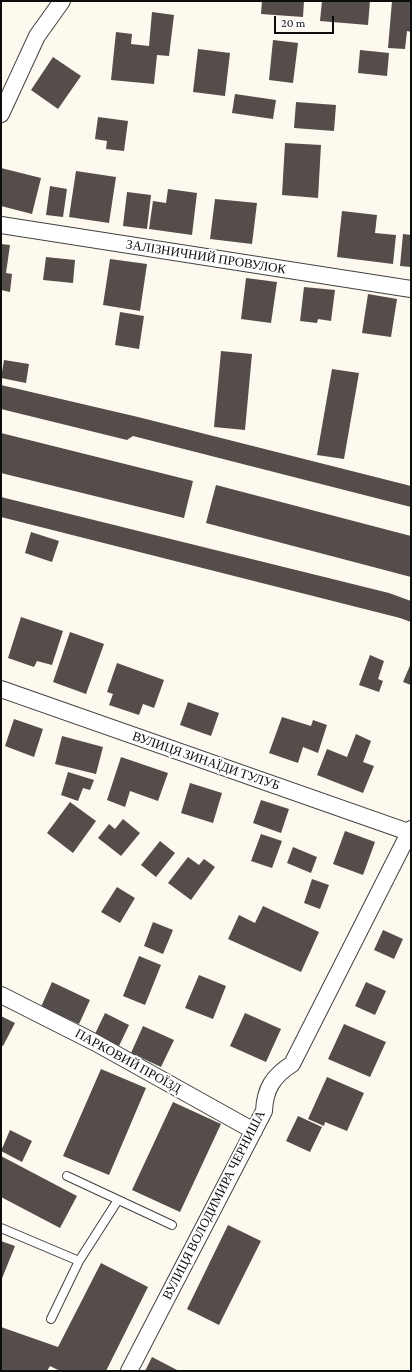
<!DOCTYPE html>
<html>
<head>
<meta charset="utf-8">
<style>
  body { margin:0 }
  #map { position:relative; width:412px; height:1372px; overflow:hidden; background:#fef9ee; font-family:"Crimson Pro",serif }
  canvas { display:block }
  .frame { position:absolute; inset:0; border:2px solid #0d0d0d; pointer-events:none }
  .scale { position:absolute; left:274px; top:16px; width:60px; height:18px; box-sizing:border-box; border:2px solid #0d0d0d; border-top:0; padding-left:5px; font-size:12px; line-height:14px; white-space:nowrap; color:#0d0d0d; -webkit-text-stroke:3px #fff; paint-order:stroke }
</style>
</head>
<body>
<div id="map">
<canvas width="412" height="1372"></canvas>
<div class="frame"></div>
<div class="scale">20 m</div>
</div>
<script>
const g = document.querySelector('canvas').getContext('2d');
g.lineJoin = 'round';
function paint(path, color) {
  g.fillStyle = color;
  g.fill(path, 'evenodd');
}
function strokePath(path, color, width, dash) {
  g.strokeStyle = color;
  g.lineWidth = width;
  g.lineCap = dash ? 'butt' : 'round';
  g.setLineDash(dash || []);
  g.stroke(path);
}
function drawText(font, color, halo, rows, align = 'center') {
  g.font = font + ' "Crimson Pro",serif';
  g.lineWidth = 4;
  g.setLineDash([]);
  g.textBaseline = 'middle';
  g.strokeStyle = halo;
  g.fillStyle = color;
  for (const [text, x, y, turn = 0] of rows) {
    g.save();
    g.translate(x, y);
    g.rotate((+turn || 0) * Math.PI / 180);
    g.textAlign = isNaN(turn) ? turn : align;
    if (halo) g.strokeText(text, 0, 0);
    g.fillText(text, 0, 0);
    g.restore();
  }
}
paint(new Path2D(`
  M262 1H304L303 17 261 14Z
  M322 1H370L368 25 320 21Z
  M392 1H411V32L407 31 405 49 388 48Z
  M152 12 174 15 169 56 157 55 154 84 111 80 116 32 132 34 131 44 149 46Z
  M273 40 298 43 293 83 269 80Z
  M198 49 230 53 225 96 193 92Z
  M360 50 389 53 387 76 358 73Z
  M53 57 81 76 58 109 31 90Z
  M235 94 276 100 273 119 232 113Z
  M296 102 336 105 334 131 294 128Z
  M98 117 128 121 124 151 106 149 107 141 95 139Z
  M285 143 321 145 318 198 282 195Z
  M1 168 41 178 32 214 1 206Z
  M76 171 116 177 109 223 69 217Z
  M50 186 67 189 63 217 46 215Z
  M168 189 197 193 192 235 149 229 153 201 166 203Z
  M127 192 151 195 147 229 123 226Z
  M215 199 257 203 252 244 210 239Z
  M342 211 377 215 375 233 396 235 393 264 337 257Z
  M403 234 411 235V267L400 266Z
  M1 244 10 245 6 273 12 274 10 292 1 290Z
  M46 257 75 260 73 283 43 280Z
  M110 259 147 264 140 311 103 305Z
  M246 278 277 282 271 323 241 319Z
  M304 287 335 290 331 321 318 319 317 323 300 321Z
  M368 294 397 299 391 337 362 333Z
  M120 312 144 316 139 349 115 345Z
  M221 351 252 354 245 430 214 427Z
  M4 360 29 364 26 383 1 378Z
  M332 369 359 373 344 459 317 455Z
  M1 385 138 417 411 486V507L133 436 127 440 1 409Z
  M1 433 193 481 184 518 1 473Z
  M216 485 411 536V577L206 523Z
  M1 497 389 593 411 601V622L400 618 1 517Z
  M31 532 59 541 52 562 25 553Z
  M21 617 63 631 52 665 37 661 34 667 8 658Z
  M70 632 104 644 86 694 53 682Z
  M370 655 384 661 378 679 383 681 379 692 359 685Z
  M117 663 164 680 154 708 143 704 139 715 109 705 113 694 107 692Z
  M411 663V685L403 682Z
  M188 702 219 713 211 736 180 725Z
  M282 717 311 726 313 720 327 725 318 753 303 747 298 763 269 753Z
  M14 719 43 729 34 757 5 746Z
  M356 734 371 741 363 762 374 766 363 793 317 775 327 749 347 757Z
  M62 736 103 747 96 774 55 764Z
  M121 757 168 773 158 801 130 791 125 807 107 800Z
  M68 772 94 780 90 790 83 788 78 801 61 795Z
  M190 783 222 793 213 823 181 813Z
  M261 800 289 809 281 833 253 823Z
  M70 802 96 821 73 853 47 833Z
  M123 819 140 833 121 856 98 838 109 824 115 829Z
  M345 831 375 842 363 875 333 864Z
  M261 834 282 841 272 868 251 861Z
  M160 841 175 853 156 877 141 865Z
  M293 847 317 857 311 873 287 863Z
  M188 857 199 865 204 859 215 867 191 900 168 883Z
  M312 879 329 885 320 909 304 903Z
  M117 887 135 898 120 923 101 912Z
  M263 906 319 932 301 972 228 939 239 915 255 923Z
  M153 922 173 930 163 954 144 946Z
  M383 930 403 939 394 959 374 950Z
  M139 956 161 965 145 1005 123 996Z
  M199 975 226 986 213 1019 185 1008Z
  M52 982 90 1000 79 1024 41 1007Z
  M366 982 386 991 375 1015 355 1006Z
  M105 1013 129 1025 119 1046 95 1034Z
  M245 1013 281 1029 266 1062 230 1046Z
  M1 1016 15 1023 3 1046 1 1045Z
  M344 1024 386 1042 370 1077 328 1059Z
  M143 1026 174 1040 161 1067 131 1053Z
  M101 1069 146 1088 109 1175 63 1156Z
  M327 1077 364 1093 347 1131 325 1122 324 1126 308 1119Z
  M173 1102 221 1124 180 1212 132 1190Z
  M298 1116 322 1127 310 1152 286 1141Z
  M10 1130 32 1141 22 1162 1 1151Z
  M1 1156 77 1196 60 1228 1 1197Z
  M228 1225 261 1241 219 1325 187 1309Z
  M1 1241 15 1246 1 1281Z
  M101 1263 148 1287 106 1371H60L50 1366 47 1371H1V1327L58 1347Z
  M152 1357 179 1371H145Z`), '#554d4a');
const service = new Path2D(`
  M67 1176 172 1225
  M1 1228 79 1261 51 1319
  M79 1261 118 1200`);
const minor = new Path2D(`
  M1 114 37 36 62 1
  M1 225 411 289
  M1 689 411 833
  M1 995 96 1043 254 1131
  M129 1371 264 1111C265 1089 273 1076 292 1064L411 829`);
strokePath(service, '#404040', 10);
strokePath(minor, '#404040', 18);
strokePath(service, '#fff', 8);
strokePath(minor, '#fff', 16);
drawText('13px', '#0d0d0d', '#fff', [
  ["ЗАЛІЗНИЧНИЙ ПРОВУЛОК",206,257,9],
  ["ВУЛИЦЯ ЗИНАЇДИ ТУЛУБ",206,761,19],
  ["ПАРКОВИЙ ПРОЇЗД",128,1061,29],
  ["ВУЛИЦЯ ВОЛОДИМИРА ЧЕРНИША",214,1205,-63]
]);
</script>
</body>
</html>
